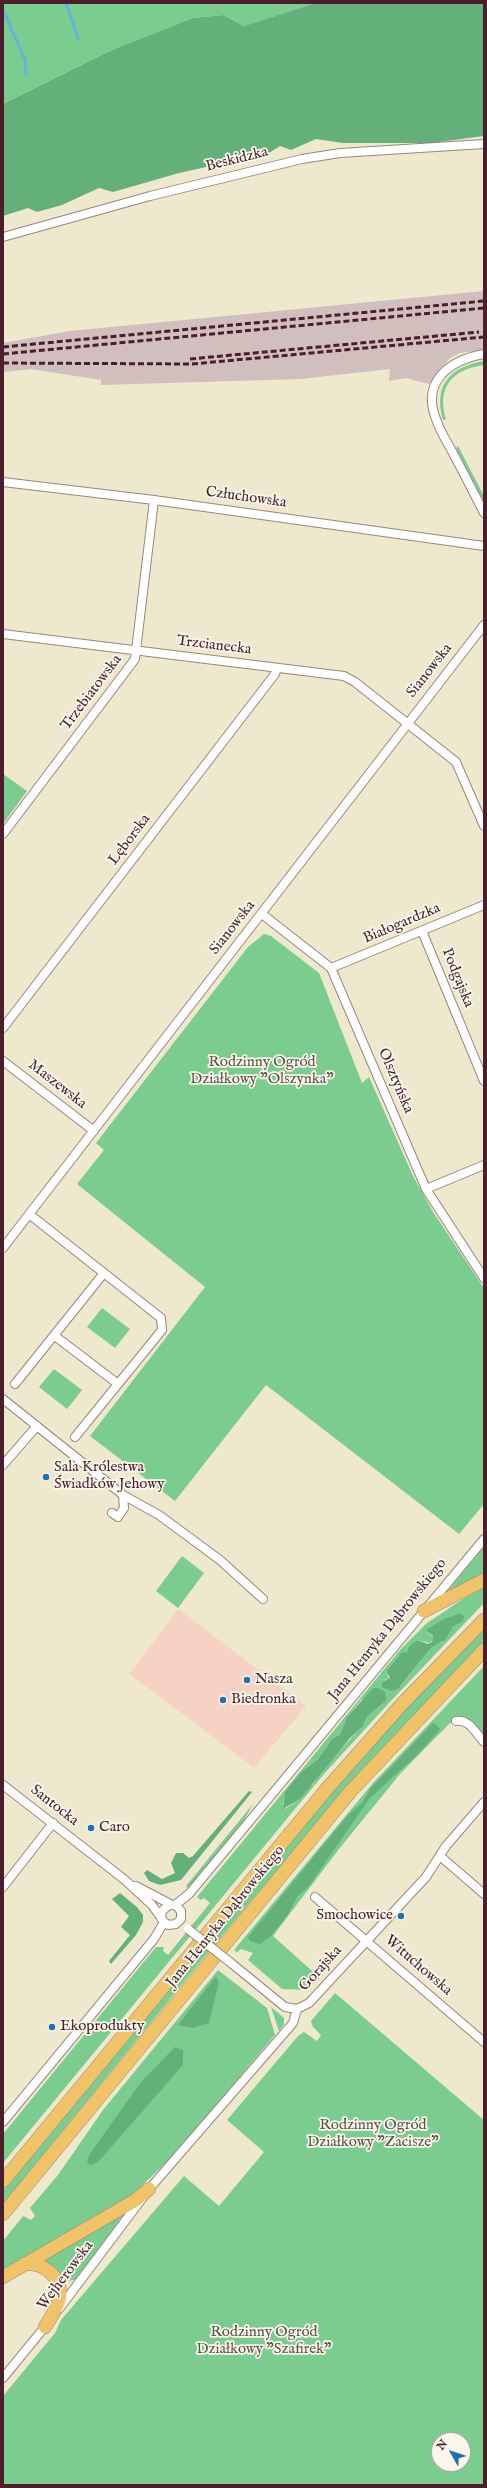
<!DOCTYPE html>
<html>
<head>
<meta charset="utf-8">
<style>
  body { margin:0 }
  #map { position:relative; width:487px; height:2488px; overflow:hidden; background:#eee8cd; font-family:"IM FELL English",serif }
  canvas { display:block }
  .frame { position:absolute; inset:0; border:4px solid #4a1f2b; pointer-events:none }
  .north { position:absolute; left:431px; top:2432px; width:40px; height:40px; box-sizing:border-box; background:#fbf7ec; border:1px solid #b4a19f; border-radius:50%; rotate:309deg; font-size:11px; font-weight:700; line-height:16px; text-align:center; color:#4a1f2b }
  .north::after { content:''; display:block; margin:auto; width:14px; height:18px; background:#1f6fb2; clip-path:polygon(50% 0,100% 100%,50% 72%,0 100%) }
</style>
</head>
<body>
<div id="map">
<canvas width="487" height="2488"></canvas>
<div class="frame"></div>
<div class="north">N</div>
</div>
<script>
const g = document.querySelector('canvas').getContext('2d');
g.lineJoin = 'round';
function paint(path, color) {
  g.fillStyle = color;
  g.fill(path, 'evenodd');
}
function strokePath(path, color, width, dash) {
  g.strokeStyle = color;
  g.lineWidth = width;
  g.lineCap = dash ? 'butt' : 'round';
  g.setLineDash(dash || []);
  g.stroke(path);
}
function drawText(font, color, halo, rows, align = 'center') {
  g.font = font + ' "IM FELL English",serif';
  g.lineWidth = 3.5;
  g.setLineDash([]);
  g.textBaseline = 'middle';
  g.strokeStyle = halo;
  g.fillStyle = color;
  for (const [text, x, y, turn = 0] of rows) {
    g.save();
    g.translate(x, y);
    g.rotate((+turn || 0) * Math.PI / 180);
    g.textAlign = isNaN(turn) ? turn : align;
    if (halo) g.strokeText(text, 0, 0);
    g.fillText(text, 0, 0);
    g.restore();
  }
}
paint(new Path2D(`
  M178 1609 306 1706 254 1768 129 1674Z`), '#f6d2c4');
paint(new Path2D(`
  M484 291V350L459 353 449 359 429 384 406 378 389 381 390 369 301 379 101 385V380L31 369 3 372V343L70 331Z`), '#d1bfbe');
paint(new Path2D(`
  M3 3H315L244 26 223 15 193 18 114 49 3 104Z
  M484 361V365C453 369 436 387 446 419L443 420C433 385 450 367 484 361Z
  M458 446 484 496V502L456 448Z
  M3 774 27 791 3 824Z
  M264 934 271 936 319 973 362 1083 369 1077 413 1176 433 1212 484 1288V1504L459 1534 266 1385 175 1501 90 1436 205 1287 77 1184 104 1150 96 1143 248 947Z
  M102 1308 130 1329 115 1348 87 1327Z
  M54 1369 82 1390 67 1409 39 1387Z
  M483 1547 484 1573 439 1602Z
  M182 1556 204 1573 178 1608 156 1591Z
  M484 1585V1603L389 1703 323 1775 3 2163V2134L156 1947H164L163 1951 168 1955 210 1903 204 1898 201 1900 197 1897 400 1650 427 1623ZM460 1613 461 1622 453 1627 442 1642 431 1648 400 1687 383 1680 389 1679 386 1671 399 1655 409 1652V1646L417 1640 430 1643 434 1638 428 1632 429 1629ZM362 1699 384 1703 367 1717 364 1724 320 1772 313 1784 306 1789 300 1799 285 1809 283 1804 286 1792 300 1773 318 1759 332 1739 340 1734 347 1717Z
  M484 1629V1642C311 1818 159 2014 3 2204V2190L312 1814 399 1716Z
  M484 1666V1736L467 1720 454 1721 450 1723 400 1774 339 1849 273 1936 320 1978 305 1990 282 1989 248 1960 253 1953 241 1949 237 1952 234 1950 373 1783Z
  M253 1804 239 1829 190 1889 186 1886Z
  M218 1970 267 2008 275 2035 172 2157 132 2195 3 2273V2241L23 2216 31 2220 35 2216 30 2208 58 2175 103 2110Z
  M335 1993 484 2120V2485H3V2396L55 2333 61 2320 184 2176 219 2206 264 2152 227 2120 298 2036 304 2032 317 2041 321 2035 313 2027 311 2021ZM439 2440H463V2464H439Z
  M271 2007 284 2018V2024L279 2031Z
  M127 2209 98 2251 75 2280 66 2281 40 2260Z`), '#7bcd8f');
paint(new Path2D(`
  M315 3H484V136L431 143H343L316 139 291 150 280 146 269 153 179 173 113 192 99 188 62 205 37 212 28 208 3 216V104L114 49 193 18 223 15 244 26Z
  M460 1613 464 1616 463 1621 453 1627 445 1640 431 1648 398 1689 391 1691 382 1687V1682L390 1678 386 1671 401 1653 408 1652 409 1646 417 1640 428 1644 432 1642 433 1636 426 1630 442 1620Z
  M373 1688H378L385 1692 386 1701 367 1717 363 1726 350 1738 300 1799 283 1809 285 1792 300 1773 318 1759 332 1739 340 1734 347 1717Z
  M433 1723 438 1726 440 1729 417 1755 369 1799 309 1886 298 1896 287 1916 271 1936 260 1944 250 1941 248 1937 348 1815 362 1803 370 1789Z
  M249 1791 252 1792 181 1880 160 1885 149 1881 144 1873 147 1870 162 1879 175 1873 171 1863 176 1853H183L189 1858 193 1856Z
  M120 1893 137 1907 143 1915V1922L136 1935 111 1964 109 1961 130 1935 121 1927 129 1916 112 1899Z
  M216 1976 219 1982 209 2023 193 2028 178 2025Z
  M175 2047 183 2050V2065L98 2162 91 2165 87 2163 89 2155 141 2082Z`), '#64b07a');
strokePath(new Path2D(`
  M66 3 78 39
  M3 10 25 60 26 74`), '#5fb5db', 3);
const street = new Path2D(`
  M3 237 150 196 302 159 340 153 484 144
  M484 354C450 360 421 381 436 419 440 432 448 443 454 455 464 474 474 493 484 513
  M3 482 154 500 484 546
  M3 634 344 676 355 682 456 762 484 826
  M3 834 135 659 154 500
  M262 914 331 968 426 1189 484 1278
  M422 931 484 1081
  M331 968 484 905
  M3 1028 275 674 277 668
  M3 1061 94 1131
  M426 1189 484 1165
  M29 1214 161 1318 162 1330 75 1437
  M3 1248 484 625
  M55 1336 118 1384
  M15 1384 104 1273
  M3 1399 123 1495 159 1515 220 1560 263 1599
  M3 1465 37 1426
  M112 1513 118 1517 124 1508 123 1495
  M456 1721C469 1718 476 1734 484 1742
  M3 1785 125 1880 152 1905 164 1922 168 1925 176 1924 181 1919V1911L175 1905H169L162 1911 161 1918
  M440 1856 484 1894
  M136 1886 172 1905
  M3 1887 53 1823
  M315 1897 484 2042
  M175 1905 189 1894 484 1539
  M231 1963 285 2007 297 2009 309 2003 426 1877 446 1846 484 1802
  M3 2122 154 1939 164 1922
  M59 2309 150 2188 293 2023 297 2009
  M3 2378 48 2323`);
const primary = new Path2D(`
  M424 1611 484 1580
  M3 2181 325 1791 402 1704 484 1620
  M3 2214 350 1792 484 1650
  M24 2264C44 2262 64 2278 59 2300 56 2310 50 2319 45 2327
  M3 2277 134 2201 149 2189`);
strokePath(street, '#9c847c', 10);
strokePath(primary, '#9c847c', 14);
strokePath(street, '#fff', 8);
strokePath(primary, '#f1c369', 13);
strokePath(new Path2D(`
  M3 347 484 301
  M3 354 484 308
  M190 359 479 332
  M3 363 192 364 484 337`), '#4a1f2b', 3, [6, 3]);
const streetBridge = new Path2D(`
  M188 1929 231 1963`);
strokePath(streetBridge, '#9c847c', 10, []);
strokePath(streetBridge, '#fff', 8);
for (const [x, y, r, color] of [
  [46,1477,4,"#1f6fb2"],
  [247,1680,4,"#1f6fb2"],
  [223,1700,4,"#1f6fb2"],
  [91,1828,4,"#1f6fb2"],
  [401,1916,4,"#1f6fb2"],
  [52,2027,4,"#1f6fb2"]
]) {
  const dot = new Path2D();
  dot.arc(x, y, r, 0, 2 * Math.PI);
  g.fillStyle = color;
  g.fill(dot);
  strokePath(dot, '#fbf7ec', 1.5);
}
drawText('15px', '#4a1f2b', '#fbf7ec', [
  ["Beskidzka",237,160,-14],
  ["Człuchowska",246,498,8],
  ["Trzcianecka",214,646,7],
  ["Sianowska",430,671,-52],
  ["Trzebiatowska",92,693,-53],
  ["Lęborska",130,840,-53],
  ["Białogardzka",402,924,-23],
  ["Sianowska",233,928,-52],
  ["Podgajska",457,978,68],
  ["Olsztyńska",395,1081,67],
  ["Maszewska",57,1085,38],
  ["Jana Henryka Dąbrowskiego",388,1630,-51],
  ["Santocka",54,1806,38],
  ["Jana Henryka Dąbrowskiego",226,1917,-51],
  ["Wituchowska",418,1966,41],
  ["Gorajska",321,1969,-48],
  ["Wejherowska",66,2276,-53]
]);
drawText('15px', '#595349', '#fbf7ec', [
  ["Rodzinny Ogród",262,1063],
  ["Działkowy \"Olszynka\"",262,1080],
  ["Rodzinny Ogród",373,2126],
  ["Działkowy \"Zacisze\"",373,2143],
  ["Rodzinny Ogród",264,2333],
  ["Działkowy \"Szafirek\"",264,2350]
]);
drawText('15px', '#4a1f2b', '#fbf7ec', [
  ["Sala Królestwa",54,1468],
  ["Świadków Jehowy",54,1485],
  ["Nasza",255,1680],
  ["Biedronka",231,1700],
  ["Caro",99,1828],
  ["Smochowice",393,1916,"right"],
  ["Ekoprodukty",60,2027]
], 'left');
</script>
</body>
</html>
